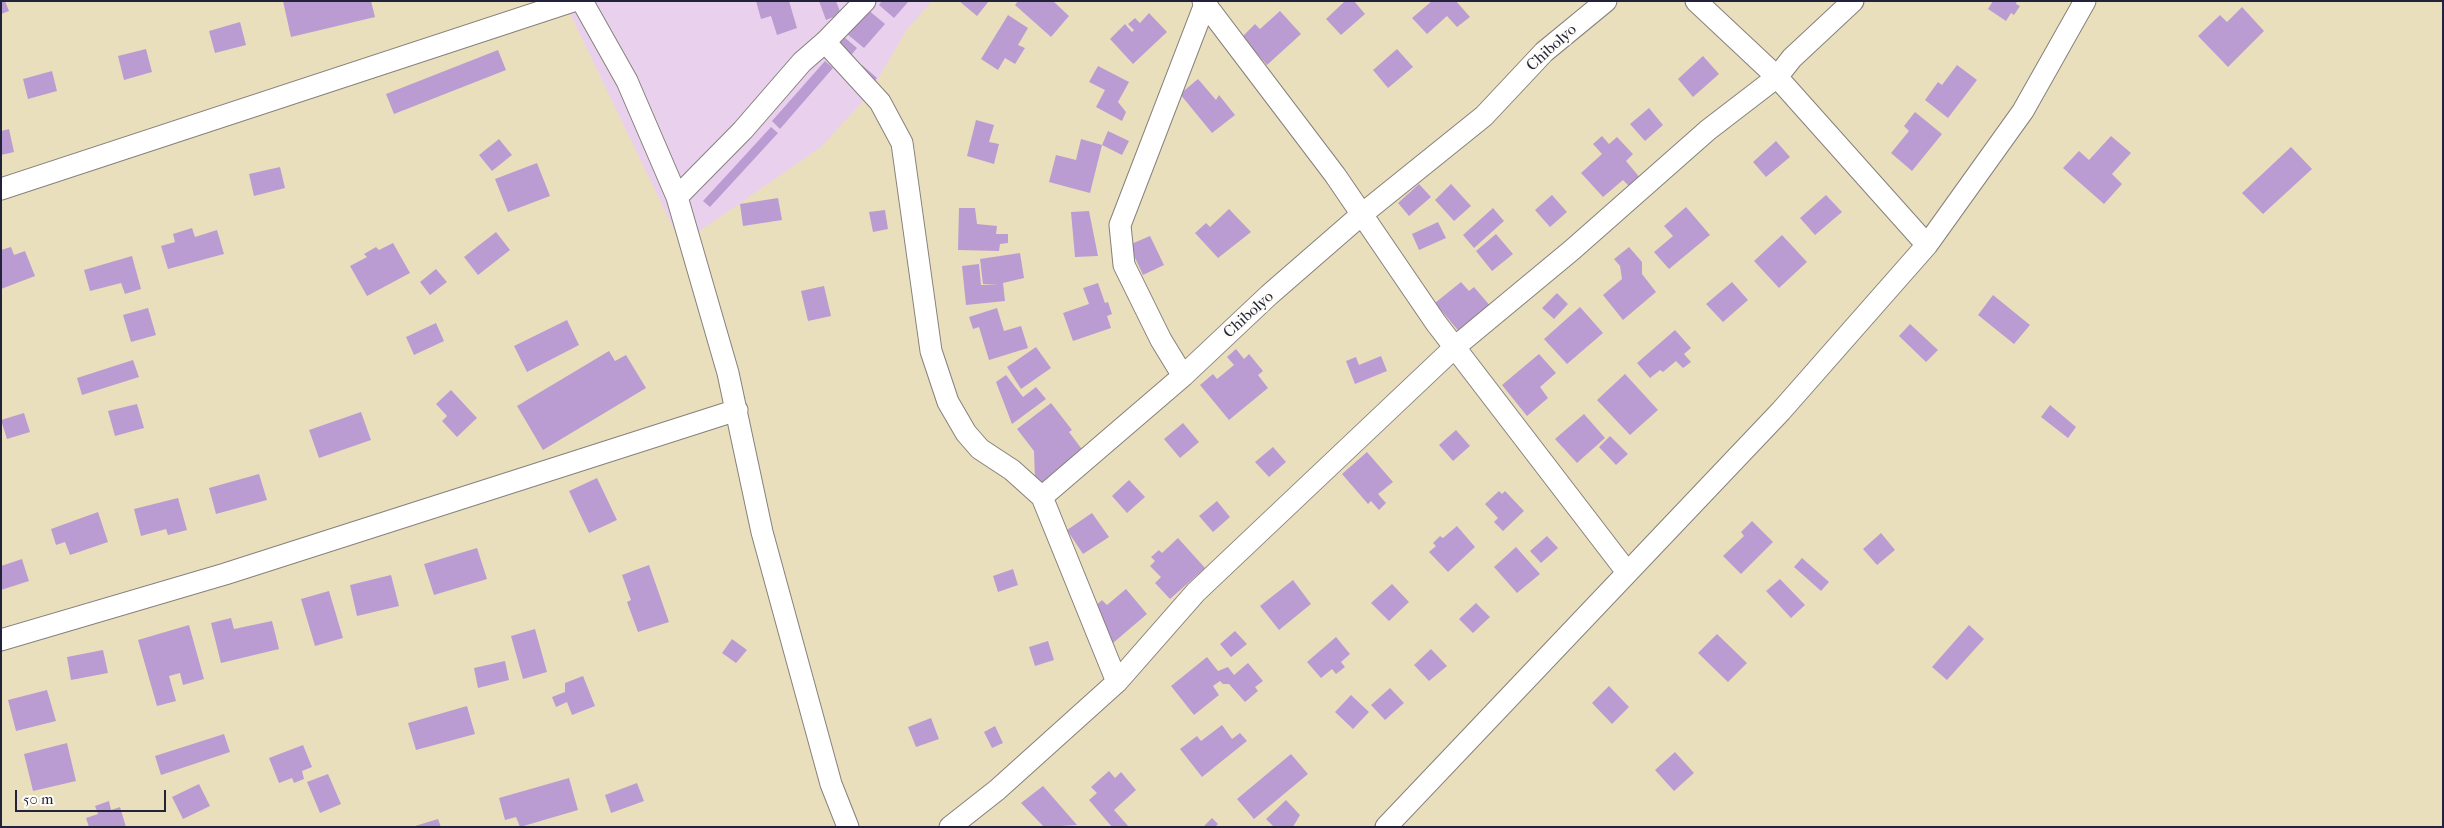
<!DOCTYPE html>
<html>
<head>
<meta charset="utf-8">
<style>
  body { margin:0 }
  #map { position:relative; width:2444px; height:828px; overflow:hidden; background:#eadfbc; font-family:"IM FELL French Canon",serif }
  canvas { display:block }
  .frame { position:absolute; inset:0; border:2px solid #22223b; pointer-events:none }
  .scale { position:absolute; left:15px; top:790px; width:151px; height:22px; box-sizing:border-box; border:2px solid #22223b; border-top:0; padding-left:6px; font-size:15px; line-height:18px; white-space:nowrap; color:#22223b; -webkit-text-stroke:4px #fdfcf7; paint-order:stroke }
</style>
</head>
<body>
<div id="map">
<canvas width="2444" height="828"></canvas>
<div class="frame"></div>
<div class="scale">50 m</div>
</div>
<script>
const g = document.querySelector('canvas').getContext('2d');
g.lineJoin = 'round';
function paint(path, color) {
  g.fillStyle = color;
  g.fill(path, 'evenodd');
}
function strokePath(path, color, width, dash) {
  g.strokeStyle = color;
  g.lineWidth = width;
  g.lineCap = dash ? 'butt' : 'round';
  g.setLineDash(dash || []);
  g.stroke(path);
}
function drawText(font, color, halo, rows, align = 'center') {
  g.font = font + ' "IM FELL French Canon",serif';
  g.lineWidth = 5;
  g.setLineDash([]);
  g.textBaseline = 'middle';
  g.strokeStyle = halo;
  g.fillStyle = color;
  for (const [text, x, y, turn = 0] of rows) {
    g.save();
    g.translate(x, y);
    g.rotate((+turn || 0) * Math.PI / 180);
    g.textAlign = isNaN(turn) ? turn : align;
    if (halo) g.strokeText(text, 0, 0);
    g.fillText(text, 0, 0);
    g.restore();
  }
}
paint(new Path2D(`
  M564 1H932L906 31 868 96 821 147 681 244Z`), '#e9d1ed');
paint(new Path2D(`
  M1 1H5L9 11 1 14Z
  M283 1H371L375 17 291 37Z
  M756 1H789L797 28 777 35 771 16 761 19Z
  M819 1H836L841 14 826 20Z
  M882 1H909L894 18 879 5Z
  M959 1H989L977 16Z
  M1018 1H1053L1069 16 1051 37 1015 5Z
  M1345 1H1354L1365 14 1341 35 1326 19Z
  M1432 1H1456L1470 17 1457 27 1447 16 1427 34 1412 18Z
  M1993 1H2017L2016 4 2020 6 2014 15 2011 13 2006 21 1988 9Z
  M2242 7 2264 31 2228 67 2198 36 2220 15 2227 22Z
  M867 9 885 24 864 48 846 33Z
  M1280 11 1301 34 1267 65 1242 37 1255 24 1260 29Z
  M1149 13 1167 32 1133 64 1110 39 1125 24 1132 32 1134 30 1128 24 1135 18 1140 23Z
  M1008 15 1028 28 1018 45 1025 48 1015 64 1005 58 998 70 981 59Z
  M240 22 246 45 215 53 209 31Z
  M844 37 857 48 848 59 835 47Z
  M146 49 152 72 124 80 118 56Z
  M1397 49 1413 67 1388 88 1373 70Z
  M498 50 506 70 394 114 386 94Z
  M1703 56 1719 74 1693 97 1678 79Z
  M825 61 833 68 780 129 772 121Z
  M862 65 877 78 871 85 856 72Z
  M1957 65 1977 80 1948 118 1925 100 1938 82 1942 85Z
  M1098 66 1129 82 1118 102 1126 112 1122 121 1096 107 1105 90 1089 82Z
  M52 71 57 91 28 99 23 79Z
  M1198 79 1216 100 1219 95 1235 115 1212 133 1180 94Z
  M1649 108 1663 125 1645 141 1630 124Z
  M1915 112 1942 134 1912 171 1891 153 1909 131 1904 126Z
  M976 120 994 125 989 142 999 144 994 164 967 156Z
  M771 127 778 133 710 207 703 201Z
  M9 129 14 152 1 155V131Z
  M1108 131 1129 141 1122 155 1102 145Z
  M1602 136 1609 144 1617 137 1633 154 1626 161 1641 179 1631 188 1623 180 1603 197 1581 173 1602 154 1593 144Z
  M2111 136 2131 153 2112 174 2122 184 2104 204 2063 168 2079 151 2089 160Z
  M499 139 512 155 492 171 479 155Z
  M1081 139 1102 145 1090 193 1049 182 1056 155 1076 160Z
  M1776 141 1790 157 1766 177 1753 162Z
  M2291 147 2312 169 2263 214 2242 193Z
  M537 163 550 196 508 212 495 179Z
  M280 167 285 188 254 196 249 174Z
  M1419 184 1431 197 1409 216 1398 203Z
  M1451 184 1471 206 1454 221 1435 200Z
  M1552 195 1567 212 1550 227 1535 210Z
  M1826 195 1842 212 1815 235 1800 218Z
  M778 198 782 220 743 226 740 204Z
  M1686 207 1710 235 1669 269 1654 252 1673 236 1664 226Z
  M959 208H975L977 224 997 226 996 234H1008V243L1000 244 999 251 958 250Z
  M1493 208 1504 221 1474 248 1463 235Z
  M1229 209 1251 232 1218 258 1195 233 1206 223 1210 227Z
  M885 210 888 229 873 232 869 212Z
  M1089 211 1098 256 1075 257 1071 212Z
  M1438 222 1446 238 1419 250 1412 234Z
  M192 228 195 237 217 230 224 254 168 269 161 246 175 242 173 234Z
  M496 232 510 250 478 275 464 257Z
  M1496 234 1513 254 1492 271 1476 251Z
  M1782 235 1807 262 1779 288 1754 261Z
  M1150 236 1164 265 1143 275 1129 245Z
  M393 243 410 273 367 296 350 266 367 257 364 254 376 247 379 250Z
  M11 247 14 255 25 251 35 276 1 289V250Z
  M1629 247 1642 262V274L1656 292 1623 320 1603 295 1622 279 1620 266 1614 259Z
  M1020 253 1024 278 1003 283 1005 301 966 305 962 266 979 264 981 285 999 284H983L980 259Z
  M132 256 141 289 125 294 121 283 90 291 84 270Z
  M436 269 447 282 430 295 420 282Z
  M1461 282 1469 291 1474 287 1492 308 1461 334 1435 303Z
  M1732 282 1748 300 1723 322 1706 304Z
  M1098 283 1105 303 1108 302 1112 314 1107 316 1111 328 1073 341 1063 313 1089 304 1083 288Z
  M824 286 831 316 808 321 801 291Z
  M1557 293 1568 304 1554 319 1542 308Z
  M1993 295 2030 325 2014 344 1978 315Z
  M1580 307 1603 333 1567 364 1544 339Z
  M148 308 156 335 131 342 123 315Z
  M997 308 1004 331 1021 326 1028 348 989 360 979 327 973 329 969 317Z
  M567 320 579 345 527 372 514 346Z
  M436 323 444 341 414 355 406 337Z
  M1910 324 1938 350 1926 362 1899 336Z
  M1675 330 1691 348 1684 354 1691 362 1683 368 1676 361 1663 372 1660 370 1650 378 1637 363Z
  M1036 347 1051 368 1021 389 1007 367Z
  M1236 349 1244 359 1249 354 1263 371 1258 375 1268 388 1229 420 1200 385 1213 374 1217 379 1234 365 1227 357Z
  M609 351 615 361 626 355 646 388 543 450 517 406Z
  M1539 354 1556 373 1540 387 1548 398 1527 416 1502 385Z
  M1381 356 1387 371 1355 384 1346 361 1356 357 1359 365Z
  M133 360 139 377 82 395 77 378Z
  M1625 374 1658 410 1630 435 1597 400Z
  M1006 375 1023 397 1036 387 1046 399 1012 424 996 382Z
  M451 390 477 418 457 437 442 421 447 416 436 404Z
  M1051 403 1072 430 1069 432 1084 452 1043 483 1035 480 1034 451 1017 429Z
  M137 404 144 428 115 436 108 411Z
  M2050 405 2076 427 2068 438 2041 417Z
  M361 412 371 440 319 458 309 430Z
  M24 413 30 432 7 439 1 420Z
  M1584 414 1605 438 1577 463 1555 439Z
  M1183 423 1199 442 1180 458 1164 439Z
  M1456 430 1470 446 1453 461 1439 445Z
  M1610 436 1628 454 1616 465 1599 447Z
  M1273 447 1286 462 1269 477 1255 462Z
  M1367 452 1393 482 1378 494 1386 503 1379 510 1371 501 1368 504 1342 474Z
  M259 474 267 500 216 514 209 488Z
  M597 478 617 520 589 533 569 491Z
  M1129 480 1145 497 1127 513 1112 496Z
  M1499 491 1502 494 1505 491 1524 511 1503 531 1494 522 1498 518 1485 504Z
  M178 498 187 530 168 535 166 529 141 536 134 509Z
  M1217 501 1230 517 1213 532 1199 516Z
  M98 512 108 542 70 555 65 542 56 545 51 529Z
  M1092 513 1109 537 1083 554 1067 530Z
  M1752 521 1773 542 1741 574 1723 556 1744 536 1741 532Z
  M1457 526 1475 547 1448 572 1429 552 1436 546 1433 543 1440 536 1443 538Z
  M1881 533 1895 550 1877 565 1863 549Z
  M1547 536 1558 548 1541 563 1530 551Z
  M1178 538 1205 568 1170 599 1155 583 1161 577 1150 566 1155 561 1151 557 1159 550 1162 553Z
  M1516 547 1540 574 1517 593 1494 567Z
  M477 548 487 579 434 595 424 564Z
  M1802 558 1829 582 1821 591 1794 567Z
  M22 559 29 581 1 590V566Z
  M649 565 669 622 638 632 627 602 631 600 622 575Z
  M1013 569 1018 585 998 592 993 576Z
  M391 575 399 606 357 616 350 585Z
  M1780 579 1805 605 1791 618 1766 591Z
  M1293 580 1311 604 1279 630 1260 606Z
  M1392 584 1409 602 1389 621 1371 603Z
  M1126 589 1147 614 1113 643 1107 630 1097 618 1093 608 1102 600 1107 605Z
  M329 591 343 638 315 646 301 599Z
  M1476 603 1490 617 1473 633 1459 619Z
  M231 618 234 629 272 621 279 649 221 663 211 623Z
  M189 625 204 679 183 685 180 673 169 676 176 701 157 706 138 640Z
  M1969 625 1984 639 1947 680 1932 667Z
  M535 629 547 672 523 679 511 636Z
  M1235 631 1247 644 1231 657 1220 644Z
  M1717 634 1747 663 1728 682 1698 653Z
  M1336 637 1350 654 1341 662 1345 667 1336 674 1332 669 1321 678 1307 662Z
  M732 639 747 650 736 663 722 653Z
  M1048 641 1054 660 1035 666 1029 647Z
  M1431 649 1447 666 1429 681 1414 665Z
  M103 650 108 673 71 680 67 657Z
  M1207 657 1218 671 1228 667 1234 675 1248 663 1263 681 1255 687 1258 691 1245 702 1229 684H1223L1220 681 1213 686 1219 695 1194 715 1171 686Z
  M505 661 509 680 478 688 474 668Z
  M583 676 595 706 572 715 567 702 556 707 552 697 565 692V683Z
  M1609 686 1629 707 1612 724 1592 703Z
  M1390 688 1404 703 1385 720 1371 705Z
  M47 690 56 721 16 731 8 700Z
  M1351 695 1369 712 1353 729 1335 712Z
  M467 706 475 734 416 750 408 723Z
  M931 718 939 739 916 747 908 727Z
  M1222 725 1232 739 1240 733 1247 741 1202 777 1180 749 1197 736 1201 741Z
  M995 726 1003 743 992 748 984 732Z
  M224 734 230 752 161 775 155 756Z
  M67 743 76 781 33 791 24 754Z
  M303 745 312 767 302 771 304 779 294 783 292 778 279 783 269 758Z
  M1675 752 1694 773 1674 791 1655 770Z
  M1291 754 1308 774 1254 819 1237 799Z
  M1109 771 1115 778 1121 772 1136 790 1114 810 1129 827H1112L1089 800 1097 793 1091 787Z
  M328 774 341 804 320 813 307 782Z
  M569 778 578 810 520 827 516 817 505 820 499 798Z
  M637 783 644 801 611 813 605 795Z
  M199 784 210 806 183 819 172 797Z
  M1043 786 1077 825 1044 827 1021 803Z
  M1286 800 1300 815 1293 827H1274L1266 819Z
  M109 801 111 810 120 807 126 827H89L86 818 98 814 95 806Z
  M1212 818 1218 824 1215 827H1203Z
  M438 819 441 827H415V826Z`), '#ba9cd2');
const minor = new Path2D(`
  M582 1 627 81 677 197 728 373 762 532 831 784 848 827
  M1203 1 1335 175 1436 323 1627 572
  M1696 1 1777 77 1927 245
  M825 42 880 102 902 143 931 351 948 402 966 433 980 449 1012 470 1042 497
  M1 189 573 1
  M677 197 743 130 802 62 825 42 865 1
  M1183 376 1161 340 1124 265 1120 225 1205 4
  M1 640 225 574 737 410
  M1117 682 1042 497 1183 376 1269 295 1361 215 1484 116 1544 52 1606 1
  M950 827 997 790 1117 682 1196 592 1455 347 1572 250 1708 130 1777 77 1792 58 1853 1
  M1386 827 1781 411 1927 245 2023 111 2085 1`);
strokePath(minor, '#86807c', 23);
strokePath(minor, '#fff', 21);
drawText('16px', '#22223b', '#fdfcf7', [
  ["Chibolyo",1552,48,-42],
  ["Chibolyo",1249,315,-42]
]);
</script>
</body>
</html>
